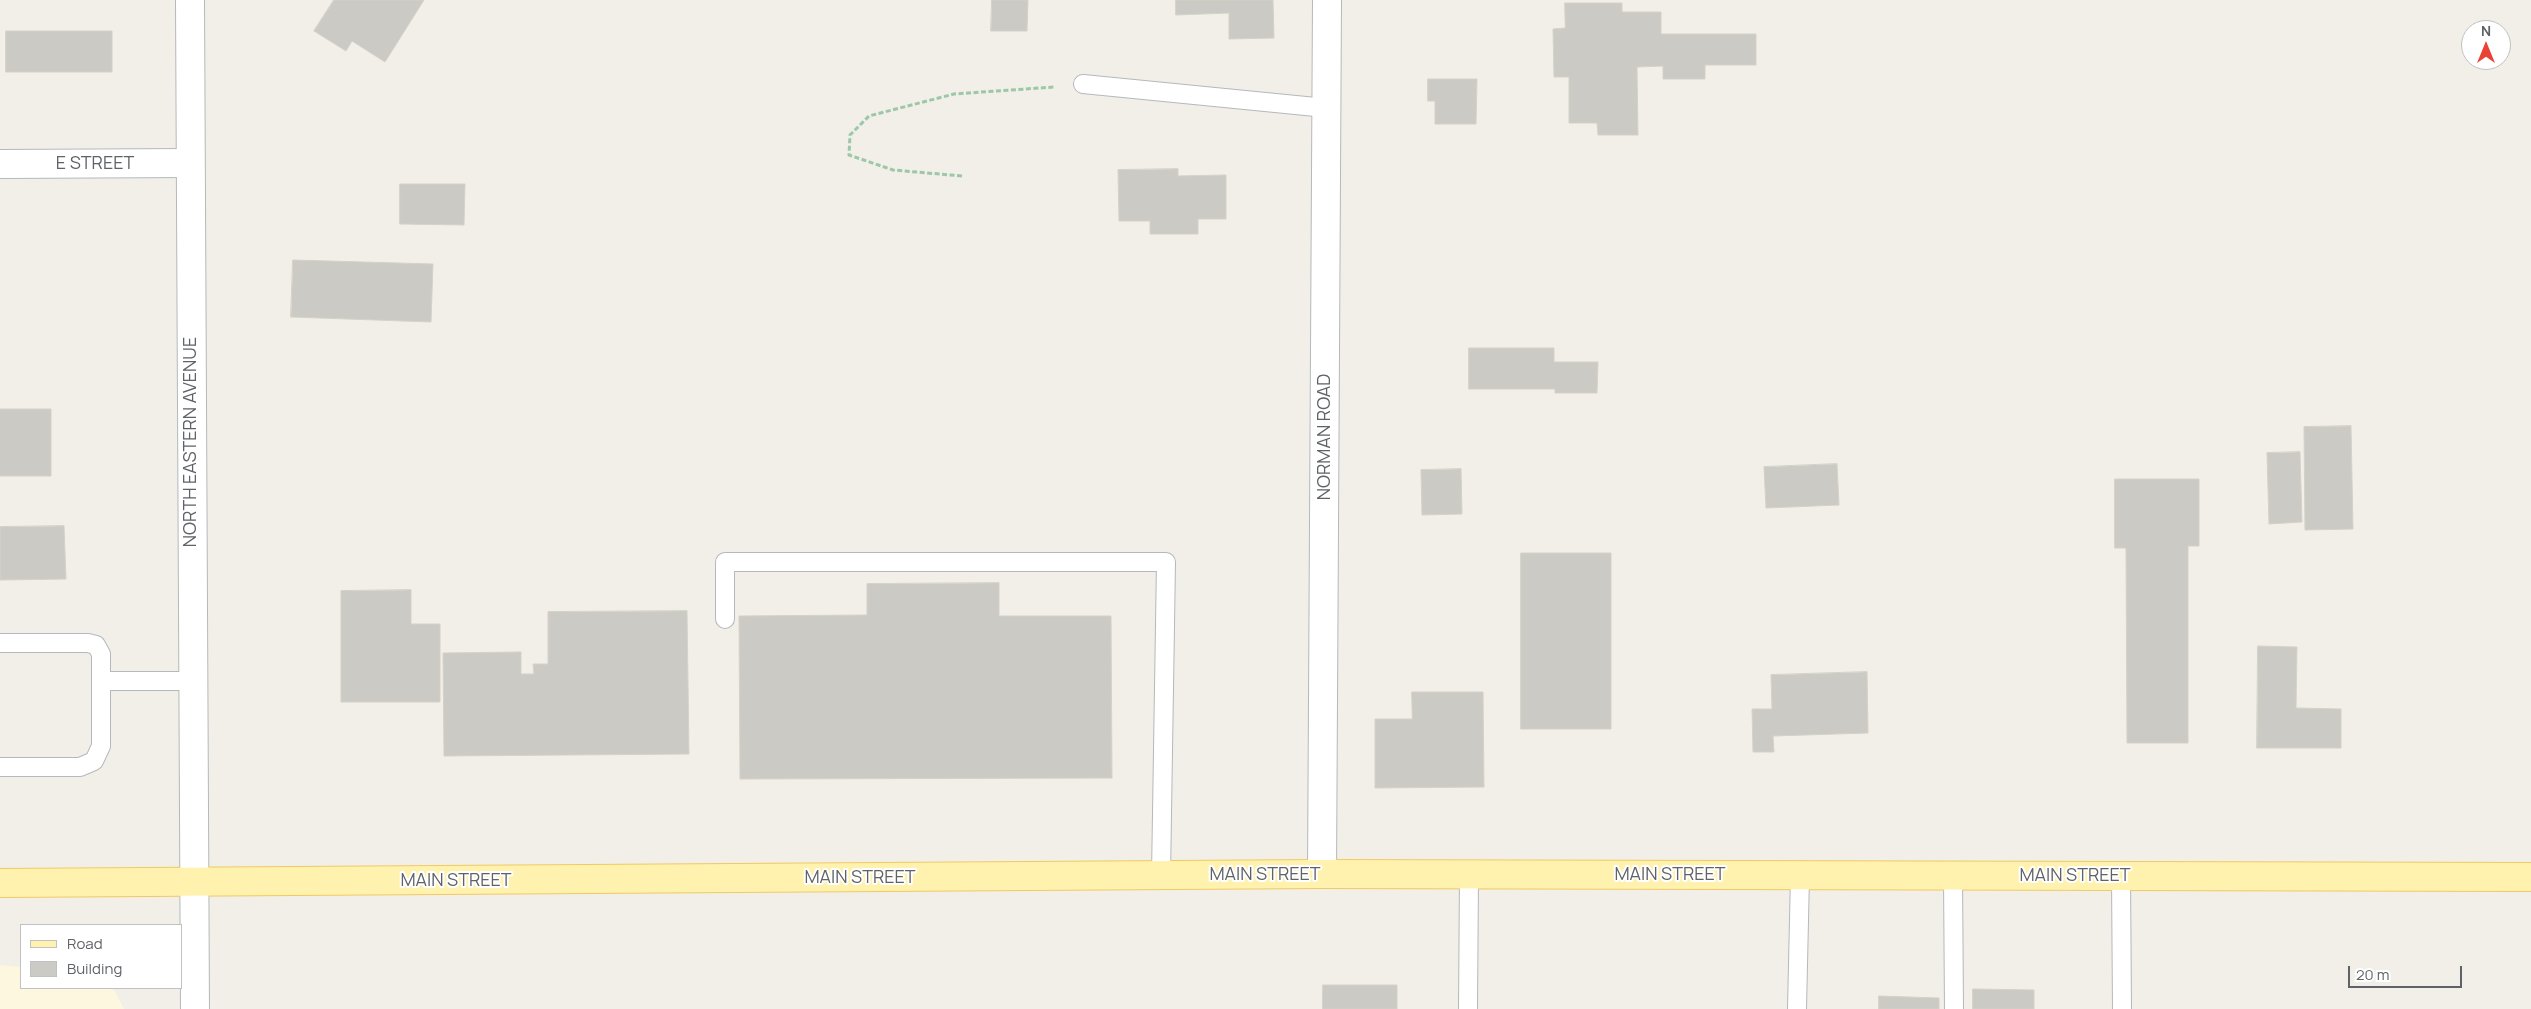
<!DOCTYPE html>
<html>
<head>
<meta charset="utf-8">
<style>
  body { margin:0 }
  #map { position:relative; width:2531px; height:1009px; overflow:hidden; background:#f1efe8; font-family:Manrope,sans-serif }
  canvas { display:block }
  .legend { position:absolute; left:20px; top:924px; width:162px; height:65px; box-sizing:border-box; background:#fff; border:1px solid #bfc1c3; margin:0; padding:6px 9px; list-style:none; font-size:15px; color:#5f6368 }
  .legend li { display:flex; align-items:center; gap:10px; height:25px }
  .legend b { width:25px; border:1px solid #bfc1c3 }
  .north { position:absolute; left:2461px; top:20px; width:50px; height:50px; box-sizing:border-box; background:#fff; border:1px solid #bfc1c3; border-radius:50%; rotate:0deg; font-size:14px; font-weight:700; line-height:20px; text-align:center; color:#5f6368 }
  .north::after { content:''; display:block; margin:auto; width:18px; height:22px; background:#ea4335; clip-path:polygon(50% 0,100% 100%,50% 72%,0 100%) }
  .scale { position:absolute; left:2348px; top:966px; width:114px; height:22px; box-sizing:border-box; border:2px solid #5f6368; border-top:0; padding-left:6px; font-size:15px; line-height:18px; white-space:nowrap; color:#5f6368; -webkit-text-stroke:4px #fff; paint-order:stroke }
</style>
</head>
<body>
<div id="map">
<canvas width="2531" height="1009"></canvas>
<ul class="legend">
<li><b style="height:6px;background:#fff2af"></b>Road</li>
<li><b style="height:14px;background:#cccac5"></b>Building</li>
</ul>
<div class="north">N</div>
<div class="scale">20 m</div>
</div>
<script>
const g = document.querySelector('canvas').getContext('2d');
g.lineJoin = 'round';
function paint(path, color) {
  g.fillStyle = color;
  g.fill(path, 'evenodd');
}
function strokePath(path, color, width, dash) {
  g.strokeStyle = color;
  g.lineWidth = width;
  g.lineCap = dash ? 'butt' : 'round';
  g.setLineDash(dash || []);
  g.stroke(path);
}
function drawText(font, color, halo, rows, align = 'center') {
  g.font = font + ' Manrope,sans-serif';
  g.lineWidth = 4;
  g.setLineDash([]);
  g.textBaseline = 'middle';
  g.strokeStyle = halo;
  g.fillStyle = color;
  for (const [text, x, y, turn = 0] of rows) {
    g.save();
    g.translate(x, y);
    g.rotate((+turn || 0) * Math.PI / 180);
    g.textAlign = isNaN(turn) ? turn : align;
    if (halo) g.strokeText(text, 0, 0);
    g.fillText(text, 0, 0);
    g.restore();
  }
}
paint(new Path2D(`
  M0 965 21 967V988H109L114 990 124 1009H0Z`), '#fef7e0');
const building = new Path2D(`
  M334 0H424L385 62 352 41 346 51 314 31Z
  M992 0H1028L1027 31H991Z
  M1176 0H1273L1274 38 1229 39V13L1176 15Z
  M1565 3H1622V12H1661V34H1756V65H1705V79H1663V66L1637 67 1638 135H1598L1597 123H1569V77H1554L1553 29 1565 28Z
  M6 31H112V72H6Z
  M1428 79H1477L1476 124H1435V101H1428Z
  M1178 169V176L1226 175V219H1198V234H1150V221H1119L1118 170Z
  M400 184H465L464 225 400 224Z
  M293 260 433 264 431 322 291 317Z
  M1469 348H1554V362H1598L1597 393H1555V389H1469Z
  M0 409H51V476H0Z
  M2351 426 2353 529 2305 530 2304 427Z
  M2300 452 2302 522 2269 524 2267 453Z
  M1837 464 1839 505 1766 508 1764 467Z
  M1461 469 1462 514 1422 515 1421 470Z
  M2115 479H2199V546H2188V743H2127L2126 548H2115Z
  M64 526 66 579 0 580V527Z
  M1521 553H1611V729H1521Z
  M999 583V616H1111L1112 778 740 779 739 616 867 615V584Z
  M411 590V624H440V702H341V591Z
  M687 611 689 754 444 756 443 653 521 652V674H534L533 664H548V612Z
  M2258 646 2297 647 2296 708 2341 709V748H2257Z
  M1867 672 1868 733 1773 736 1774 752H1753L1752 709H1772L1771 675Z
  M1412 692H1483L1484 787 1375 788V719H1412Z
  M1323 985H1397V1009H1323Z
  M1973 989 2034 990V1009H1973Z
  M1879 996 1939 998V1009H1879Z`);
paint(building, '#cccac5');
strokePath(building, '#d6d1c6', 1);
const service = new Path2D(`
  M1083 84 1326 108
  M725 619V562H1166L1161 876
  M0 643H88L96 645 101 654V746L94 761 80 767H0
  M101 681H192
  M1953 876 1954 1009
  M2121 876 2122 1009
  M1468 1009 1469 875
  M1797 1009 1800 876`);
const minor = new Path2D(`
  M0 164 190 163
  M1322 874 1327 0`);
const tertiary = new Path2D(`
  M190 0 195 1009`);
const primary = new Path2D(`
  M0 883 1322 874 2531 877`);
strokePath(service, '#b5b8bc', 20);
strokePath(minor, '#b5b8bc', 30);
strokePath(tertiary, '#b5b8bc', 30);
strokePath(primary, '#f2c960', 30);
strokePath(new Path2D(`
  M962 176 893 170 849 155 850 135 869 116 954 94 1054 87`), '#9cc7a9', 3, [5, 2.5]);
strokePath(service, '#fff', 18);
strokePath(minor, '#fff', 28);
strokePath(tertiary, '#fff', 28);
strokePath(primary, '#fff2af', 28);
drawText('18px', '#5f6368', '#fff', [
  ["E STREET",95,164],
  ["NORMAN ROAD",1325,437,-90],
  ["NORTH EASTERN AVENUE",191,442,-90],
  ["MAIN STREET",1265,875],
  ["MAIN STREET",1670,875],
  ["MAIN STREET",2075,876],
  ["MAIN STREET",860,878],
  ["MAIN STREET",456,881]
]);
</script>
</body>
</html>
